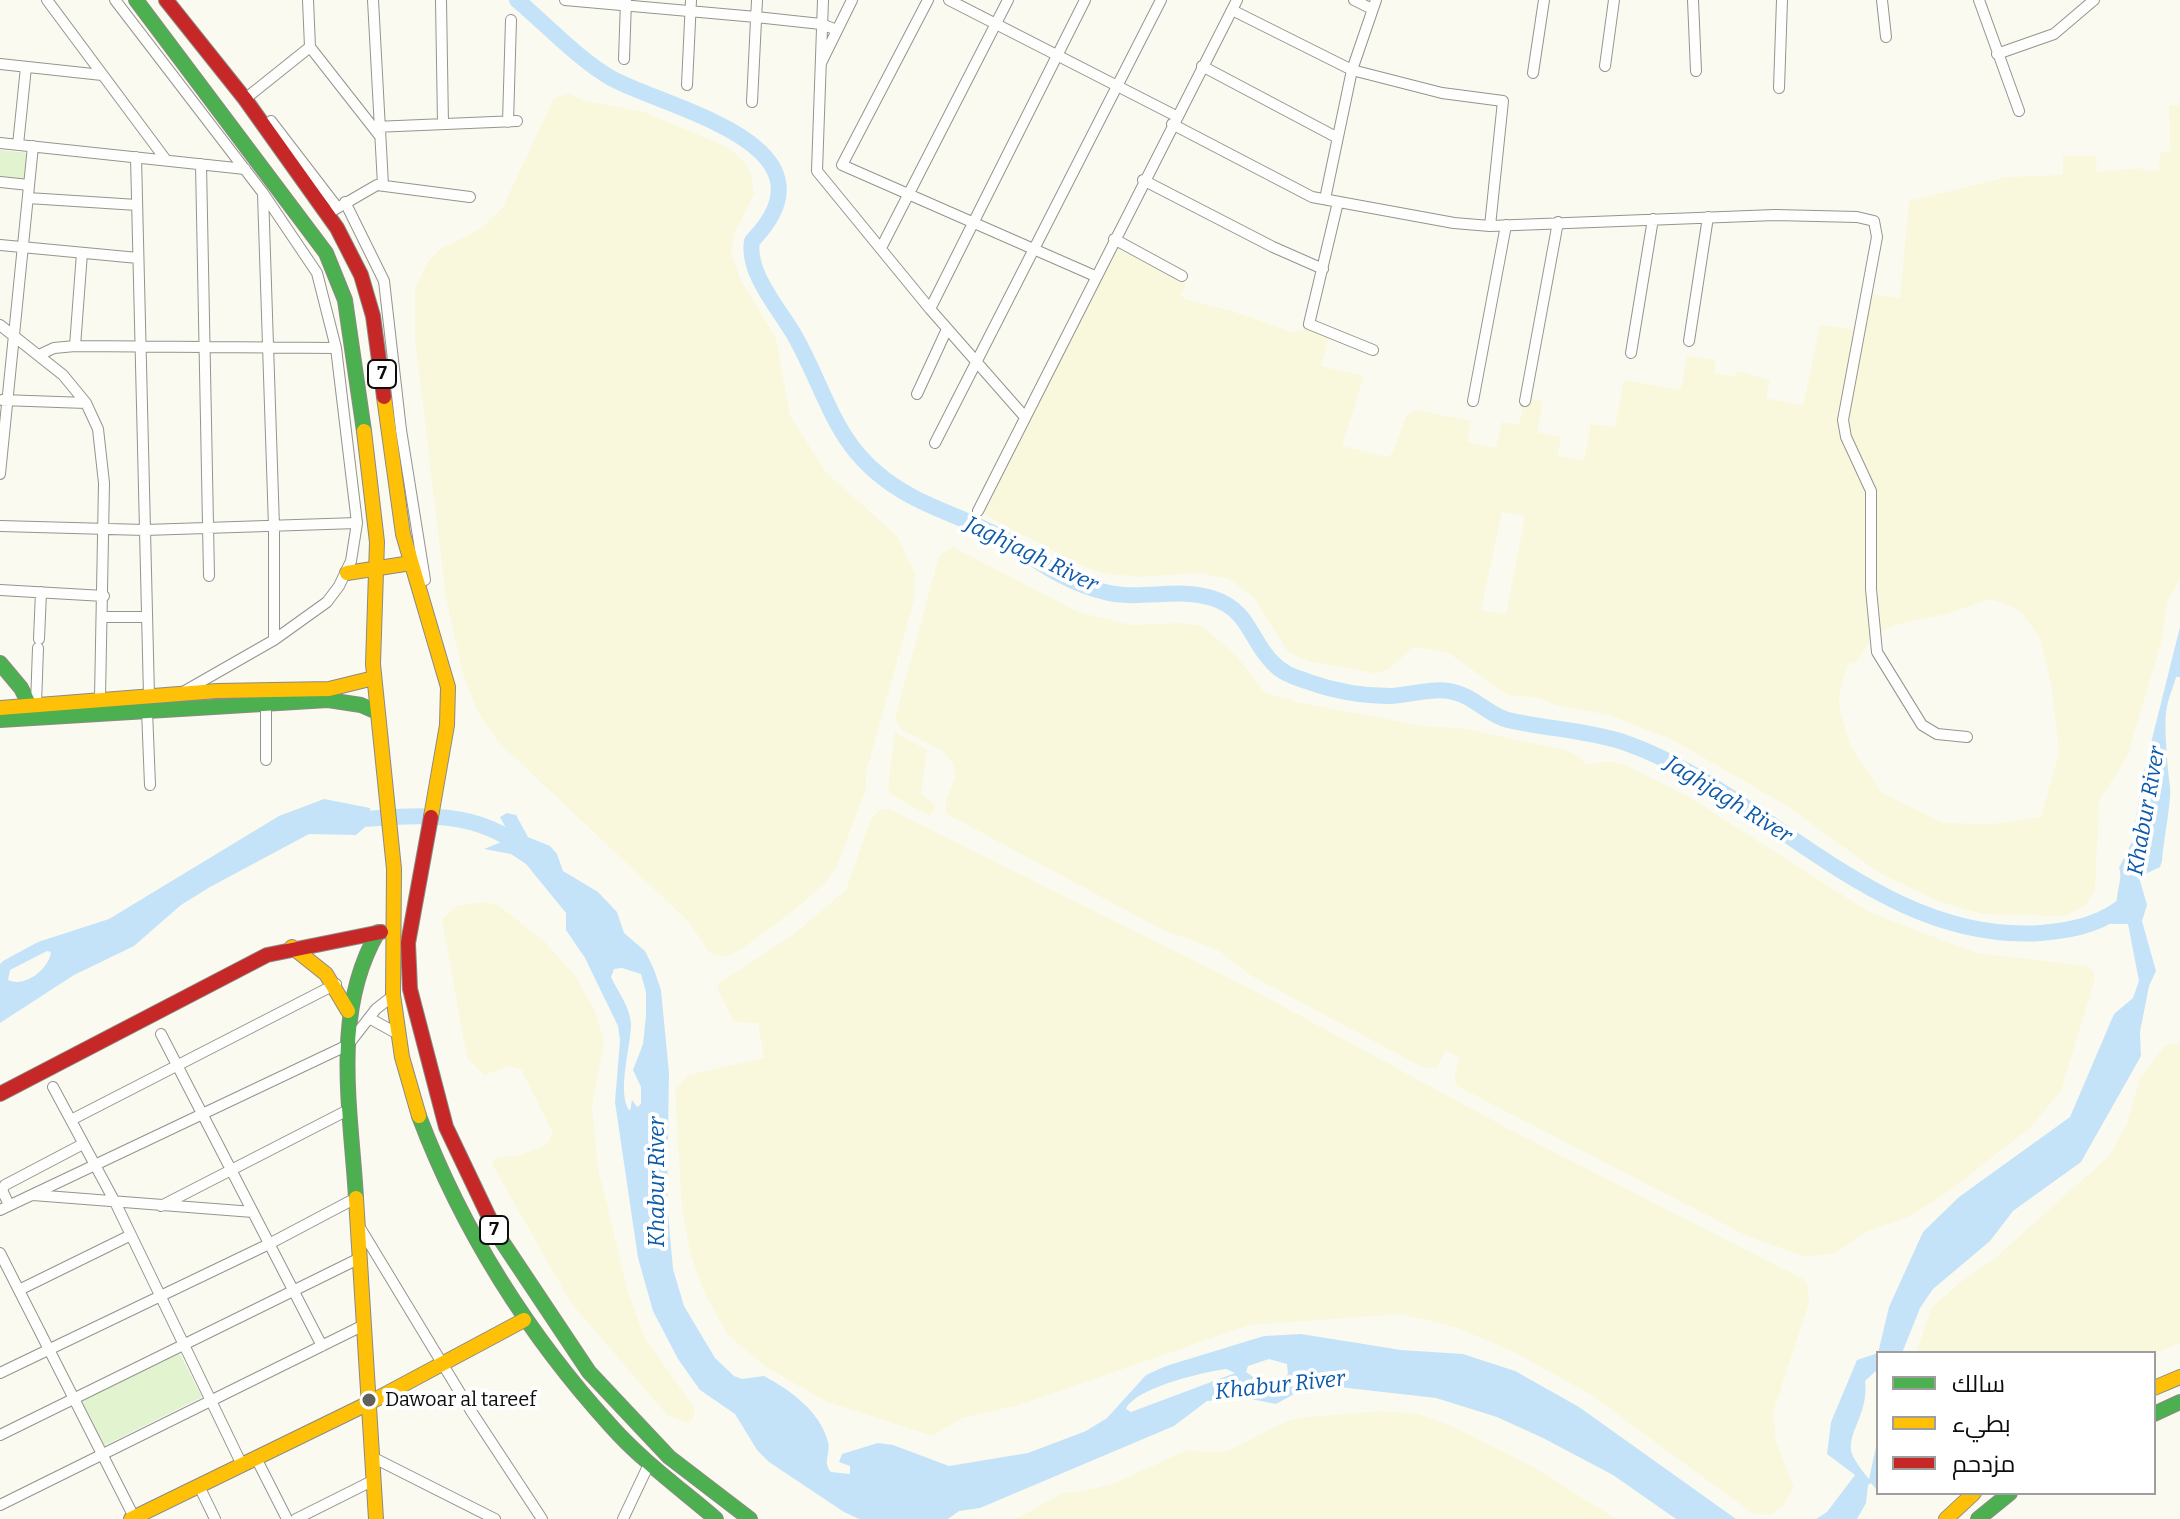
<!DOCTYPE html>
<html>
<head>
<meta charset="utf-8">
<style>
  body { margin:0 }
  #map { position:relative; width:2180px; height:1519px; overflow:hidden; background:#fbfaf1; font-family:Bitter,Cairo,serif }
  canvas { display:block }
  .legend { position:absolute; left:1876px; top:1351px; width:280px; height:144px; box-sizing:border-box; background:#fff; border:2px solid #9e9e9e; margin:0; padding:10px 14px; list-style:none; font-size:24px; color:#0d0d0d }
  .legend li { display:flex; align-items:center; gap:16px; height:40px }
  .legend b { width:40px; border:2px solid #9e9e9e }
</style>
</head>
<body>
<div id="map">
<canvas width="2180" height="1519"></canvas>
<ul class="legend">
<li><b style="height:10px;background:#4caf50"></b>سالك</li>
<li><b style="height:10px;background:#ffc107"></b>بطيء</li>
<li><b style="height:10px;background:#c62828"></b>مزدحم</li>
</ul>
</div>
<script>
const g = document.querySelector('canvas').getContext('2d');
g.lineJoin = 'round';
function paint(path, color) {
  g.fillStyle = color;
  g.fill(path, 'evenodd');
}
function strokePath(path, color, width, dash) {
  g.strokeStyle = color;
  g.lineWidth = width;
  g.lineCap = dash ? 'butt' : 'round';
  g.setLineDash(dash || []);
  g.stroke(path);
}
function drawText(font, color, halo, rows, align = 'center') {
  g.font = font + ' Bitter,serif';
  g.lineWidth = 8;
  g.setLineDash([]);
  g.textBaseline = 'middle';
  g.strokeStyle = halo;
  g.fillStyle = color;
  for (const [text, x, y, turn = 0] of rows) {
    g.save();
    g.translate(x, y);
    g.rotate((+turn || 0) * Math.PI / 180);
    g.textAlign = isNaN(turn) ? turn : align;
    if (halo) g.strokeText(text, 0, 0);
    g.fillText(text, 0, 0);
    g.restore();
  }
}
paint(new Path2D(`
  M569 94 582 100 644 112 727 147 744 161 751 175 754 194 735 232 731 252 741 281 776 338 790 416 826 472 897 536 915 573 914 600 866 773V788L837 866 825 883 793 911 742 949 725 957 710 953 688 921 497 741 477 710 464 678 446 598 415 340V289L427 263 439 250 480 229 503 207 554 98Z
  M2180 105V578L2168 601 2161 643 2127 757 2099 801 2095 889 2086 905 2066 916 1982 914 1937 901 1878 872 1784 804 1671 739 1609 715 1555 705 1539 698 1508 695 1447 652 1413 647 1388 670 1373 673 1308 661 1288 652 1254 598 1229 579 1199 573 1137 577 1102 573 1082 566 983 514 1029 416 1116 248 1186 285 1181 294 1184 299 1235 312 1292 332 1313 329 1330 335 1321 366 1364 376 1342 446 1387 457 1393 453 1406 416 1416 410 1471 421 1468 442 1496 448 1502 422 1519 425 1524 397 1543 401 1537 432 1561 437 1558 456 1584 460 1591 424 1615 427 1624 380 1681 390 1687 356 1715 360V374L1736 376 1737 371 1770 380 1766 398 1803 406 1820 325 1862 331 1870 294 1900 298 1909 201 2007 177 2063 175V156H2096L2097 172 2142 168 2143 171 2159 170 2160 152 2170 151 2169 106ZM1502 512 1525 516 1506 614 1481 610ZM1989 599 2009 605 2022 613 2040 638 2051 683 2059 753 2041 817 1992 824 1943 823 1882 793 1851 747 1840 711 1839 696 1848 663 1855 664 1873 636 1894 625 1946 614Z
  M953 547 1078 612 1131 625 1182 623 1201 626 1236 655 1265 693 1301 703 1423 726 1461 728 1565 750 1578 756 1586 765 1608 761 1623 764 1689 797 1869 912 1976 953 2086 966 2093 970 2095 979 2061 1090 2032 1126 1949 1191 1911 1216 1865 1232 1836 1253 1807 1257 1749 1237 1457 1086 1454 1075 1460 1057 1445 1051 1437 1068H1424L1250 975 1218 950 1161 929 947 814 945 804 955 776 953 764 943 751 902 730 895 718 939 556Z
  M895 732 927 750 921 794 936 806 930 816 890 794 888 787Z
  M889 809 1255 991 1505 1127 1803 1279 1808 1286 1809 1303 1773 1412 1776 1441 1794 1488 1784 1504 1770 1515 1752 1513 1590 1394 1510 1350 1455 1327 1401 1314 1249 1325 1019 1405 962 1418 933 1436 827 1402 766 1367 727 1334 703 1290 690 1252 682 1210 675 1090 688 1075 764 1058 758 1023 734 1022 718 990 719 983 794 934 846 890 871 819 879 810Z
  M483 902 498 905 544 941 576 977 595 1011 604 1042 592 1107 598 1168 629 1295 645 1338 695 1409 693 1419 687 1423 668 1416 571 1303 492 1164 495 1158 520 1155 546 1145 553 1133 521 1069 509 1066 484 1075 467 1058 442 919 457 906Z
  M2172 1043 2180 1044V1343L2154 1354 1916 1353 1931 1309 1959 1283 1994 1259 2109 1156 2127 1124 2140 1077 2163 1048Z
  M1383 1411 1418 1414 1450 1425 1532 1466 1616 1519H1016L1063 1493 1085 1491 1115 1483 1185 1451 1226 1452 1285 1422 1307 1417Z`), '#f9f8dc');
paint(new Path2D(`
  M0 150 29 153 26 180 0 178Z
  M179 1352 202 1397 104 1446 81 1401Z`), '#e2f3cf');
paint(new Path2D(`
  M2180 627V677H2176C2173 688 2169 696 2167 707 2163 722 2168 771 2170 786 2172 799 2163 843 2162 861L2160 867 2139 877 2147 905 2142 921 2156 971 2149 986 2140 1032 2141 1056 2081 1162 2013 1211 1990 1241 1933 1289 1920 1308 1902 1353H1878L1889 1307 1923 1232 1959 1197 2070 1117 2114 1014 2133 998 2139 981 2128 924H2110L2118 912C2113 897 2124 879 2119 868L2132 842 2143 775Z
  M324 799 370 808 372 821 356 835 309 834 210 887 181 905 134 946 74 975 0 1023V964L3 961 38 942 109 919 279 816ZM47 951 51 952C49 969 25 988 8 980L10 970Z
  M507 813 516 815 528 837 550 846 557 854 563 871 598 892 617 912 624 933 645 951 653 967 661 990 669 1073 667 1202 673 1269 684 1306 715 1358 734 1376 742 1379 764 1376C790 1390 820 1411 828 1442 831 1454 822 1462 831 1472L850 1474V1466L839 1462 842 1454 878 1443 893 1445 949 1466 1028 1453 1086 1431 1107 1418 1146 1375 1166 1366 1264 1336 1301 1334 1401 1350 1463 1354 1515 1371 1579 1407 1736 1519H1676L1613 1475 1543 1438 1497 1417 1436 1398 1330 1386 1303 1389 1276 1404 1246 1398 1207 1401 1174 1426 980 1508 959 1511 948 1519H859L844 1512 769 1462 757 1450 735 1414 700 1390 678 1359 653 1311 638 1258 615 1102 620 1040 618 1026 585 958 566 930V913L526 864 511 854 484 849 504 841 507 830 500 817ZM622 968 641 974 646 992V1015L643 1044 633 1070 641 1087V1104L637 1107 632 1100 630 1111C616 1095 631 1046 631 1024 630 1007 618 992 611 977L614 969ZM1269 1359 1287 1364 1288 1374 1284 1379 1261 1382 1246 1372 1248 1366ZM1226 1369 1235 1373 1131 1412 1126 1409C1135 1388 1203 1372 1226 1369Z
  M1878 1353V1369L1865 1381C1869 1411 1849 1431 1851 1449 1851 1457 1864 1473 1869 1479L1878 1438V1491L1871 1483 1868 1485 1866 1503 1857 1519H1816L1827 1512 1855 1475 1827 1454 1831 1422 1857 1360Z`), '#c4e3f8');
strokePath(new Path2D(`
  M517 0C547 25 577 58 611 78 667 109 846 144 752 241 746 273 781 311 796 338 832 404 836 455 911 496 940 512 973 521 1002 538 1035 559 1065 583 1105 592 1140 601 1178 587 1212 598 1250 610 1249 639 1273 663 1283 674 1295 677 1309 682 1334 691 1365 696 1391 696 1413 695 1435 686 1457 693 1476 698 1488 715 1508 720 1547 729 1585 730 1623 742 1768 792 1877 944 2041 933 2077 930 2105 923 2132 899
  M351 820C411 816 475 807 523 849`), '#c4e3f8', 16);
const street = new Path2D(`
  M47 0 166 160
  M115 0 263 193 317 273 336 348 357 523 351 561 339 586 327 602 274 640 183 692
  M308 0 310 47 379 135
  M373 0 383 185
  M441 0 443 124
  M565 0 756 17 821 24 837 30
  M823 0 817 171 930 309 1024 416
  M928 0 842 165 1095 276
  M949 0 1176 116
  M1354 0 1372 9
  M1693 0 1696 71
  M1882 0 1886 37
  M1979 0 2019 111
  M1232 10 1352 70 1442 93 1503 101 1490 226
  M1997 54 2054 34 2094 0
  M624 59 626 1
  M821 63 852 0
  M0 64 102 75
  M1202 66 1336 137
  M1605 66 1614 0
  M1533 73 1544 0
  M687 85 691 0
  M1779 88 1782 0
  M245 99 310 47
  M752 102 757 0
  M271 121 337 207
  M508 122 511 20
  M1172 124 1312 197 1454 223 1490 226 1775 215 1857 217 1874 221 1877 237 1843 420 1846 437 1871 491V589L1877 652 1922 725 1937 734 1967 737
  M374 127 517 121
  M0 143 245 169
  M18 145 26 67
  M136 157 149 696
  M201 164 209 576
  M1143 180 1273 247 1323 269
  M0 182 29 185
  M263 194 274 527V640
  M28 198 137 205
  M1325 199 1352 70 1376 0
  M345 202 384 281 401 430 425 580
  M1338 202 1309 324 1373 350
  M327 214 377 185 470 197
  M1114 239 1182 276
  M0 245 138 258
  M881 248 1008 0
  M930 309 1085 0
  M0 325 63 375 86 403 98 429 104 483 100 698
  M1689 341 1708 217
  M75 346 82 253
  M1631 353 1653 219
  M39 355 54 348 75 346 336 348
  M917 394 947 329
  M2 400 86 403
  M1473 401 1506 225
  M1525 401 1558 222
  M935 443 1161 0
  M0 474 33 146
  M978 511 1237 0
  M0 526 145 530 357 523
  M0 590 104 596
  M104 617H147
  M39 639 41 592
  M266 703V760
  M36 704 38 648
  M147 710 150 785
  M369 1018 398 1034
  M161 1034 322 1346
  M53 1087 116 1204 242 1465
  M71 1120 336 984
  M33 1195 253 1212
  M9 1205 2 1190 5 1185 83 1144
  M161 1206 348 1110
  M0 1210 348 1045 376 1009 394 995
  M359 1226 471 1411 542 1519
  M0 1253 135 1519
  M19 1290 129 1236
  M0 1373 269 1244 356 1198
  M0 1435 360 1258
  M372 1457 495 1519
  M256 1458 287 1519
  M199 1486 215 1519
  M0 1505 364 1325
  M296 1519 374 1480
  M623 1519 649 1464`);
const fast = new Path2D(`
  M136 0 326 253 345 300 364 431
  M0 663 21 688 33 712
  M0 720 328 700 361 705 377 712
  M419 1116C462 1230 529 1336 611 1426 641 1460 681 1489 716 1519
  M356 1198C351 1110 331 1012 378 932
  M497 1234 589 1372 669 1457 750 1519
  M2154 1414 2180 1402
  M1978 1519 2010 1493`);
const slow = new Path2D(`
  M384 397 403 534 448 687 447 725 431 817
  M364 431 377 542 373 664 394 869 393 995 402 1057 419 1116
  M347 573 411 563
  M0 708 217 691 329 689 374 678
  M292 947 326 974 348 1011
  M356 1198 376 1519
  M2154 1388 2180 1377
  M131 1519 369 1403 524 1320
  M1946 1519 1974 1493`);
const jam = new Path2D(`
  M166 0 245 99 337 228 361 275 373 316 384 397
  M431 817 408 943 410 989 446 1127 497 1234
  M0 1094 267 955 381 932`);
strokePath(street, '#949490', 12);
strokePath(fast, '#8b8a86', 16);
strokePath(slow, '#8b8a86', 16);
strokePath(jam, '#8b8a86', 16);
strokePath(street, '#fefefd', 10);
strokePath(fast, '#4caf50', 14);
strokePath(slow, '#ffc107', 14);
strokePath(jam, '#c62828', 14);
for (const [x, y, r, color] of [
  [369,1400,8,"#60605d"]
]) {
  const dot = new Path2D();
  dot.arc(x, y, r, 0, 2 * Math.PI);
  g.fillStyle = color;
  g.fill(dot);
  strokePath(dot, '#fff', 3);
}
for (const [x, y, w] of [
  [382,374,28],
  [494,1230,28]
]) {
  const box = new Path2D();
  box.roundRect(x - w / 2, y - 14, w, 28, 6);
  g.fillStyle = '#fff';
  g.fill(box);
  strokePath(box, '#0d0d0d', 2);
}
drawText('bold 18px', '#0d0d0d', null, [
  ["7",382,374],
  ["7",494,1230]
]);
drawText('20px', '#0d0d0d', '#fff', [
  ["Dawoar al tareef",385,1400]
], 'left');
drawText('italic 22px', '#0c5aa9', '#fff', [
  ["Jaghjagh River",1031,555,26],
  ["Jaghjagh River",1728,800,32],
  ["Khabur River",2147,811,-80],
  ["Khabur River",658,1182,-90],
  ["Khabur River",1280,1386,-6]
]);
</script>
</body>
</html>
